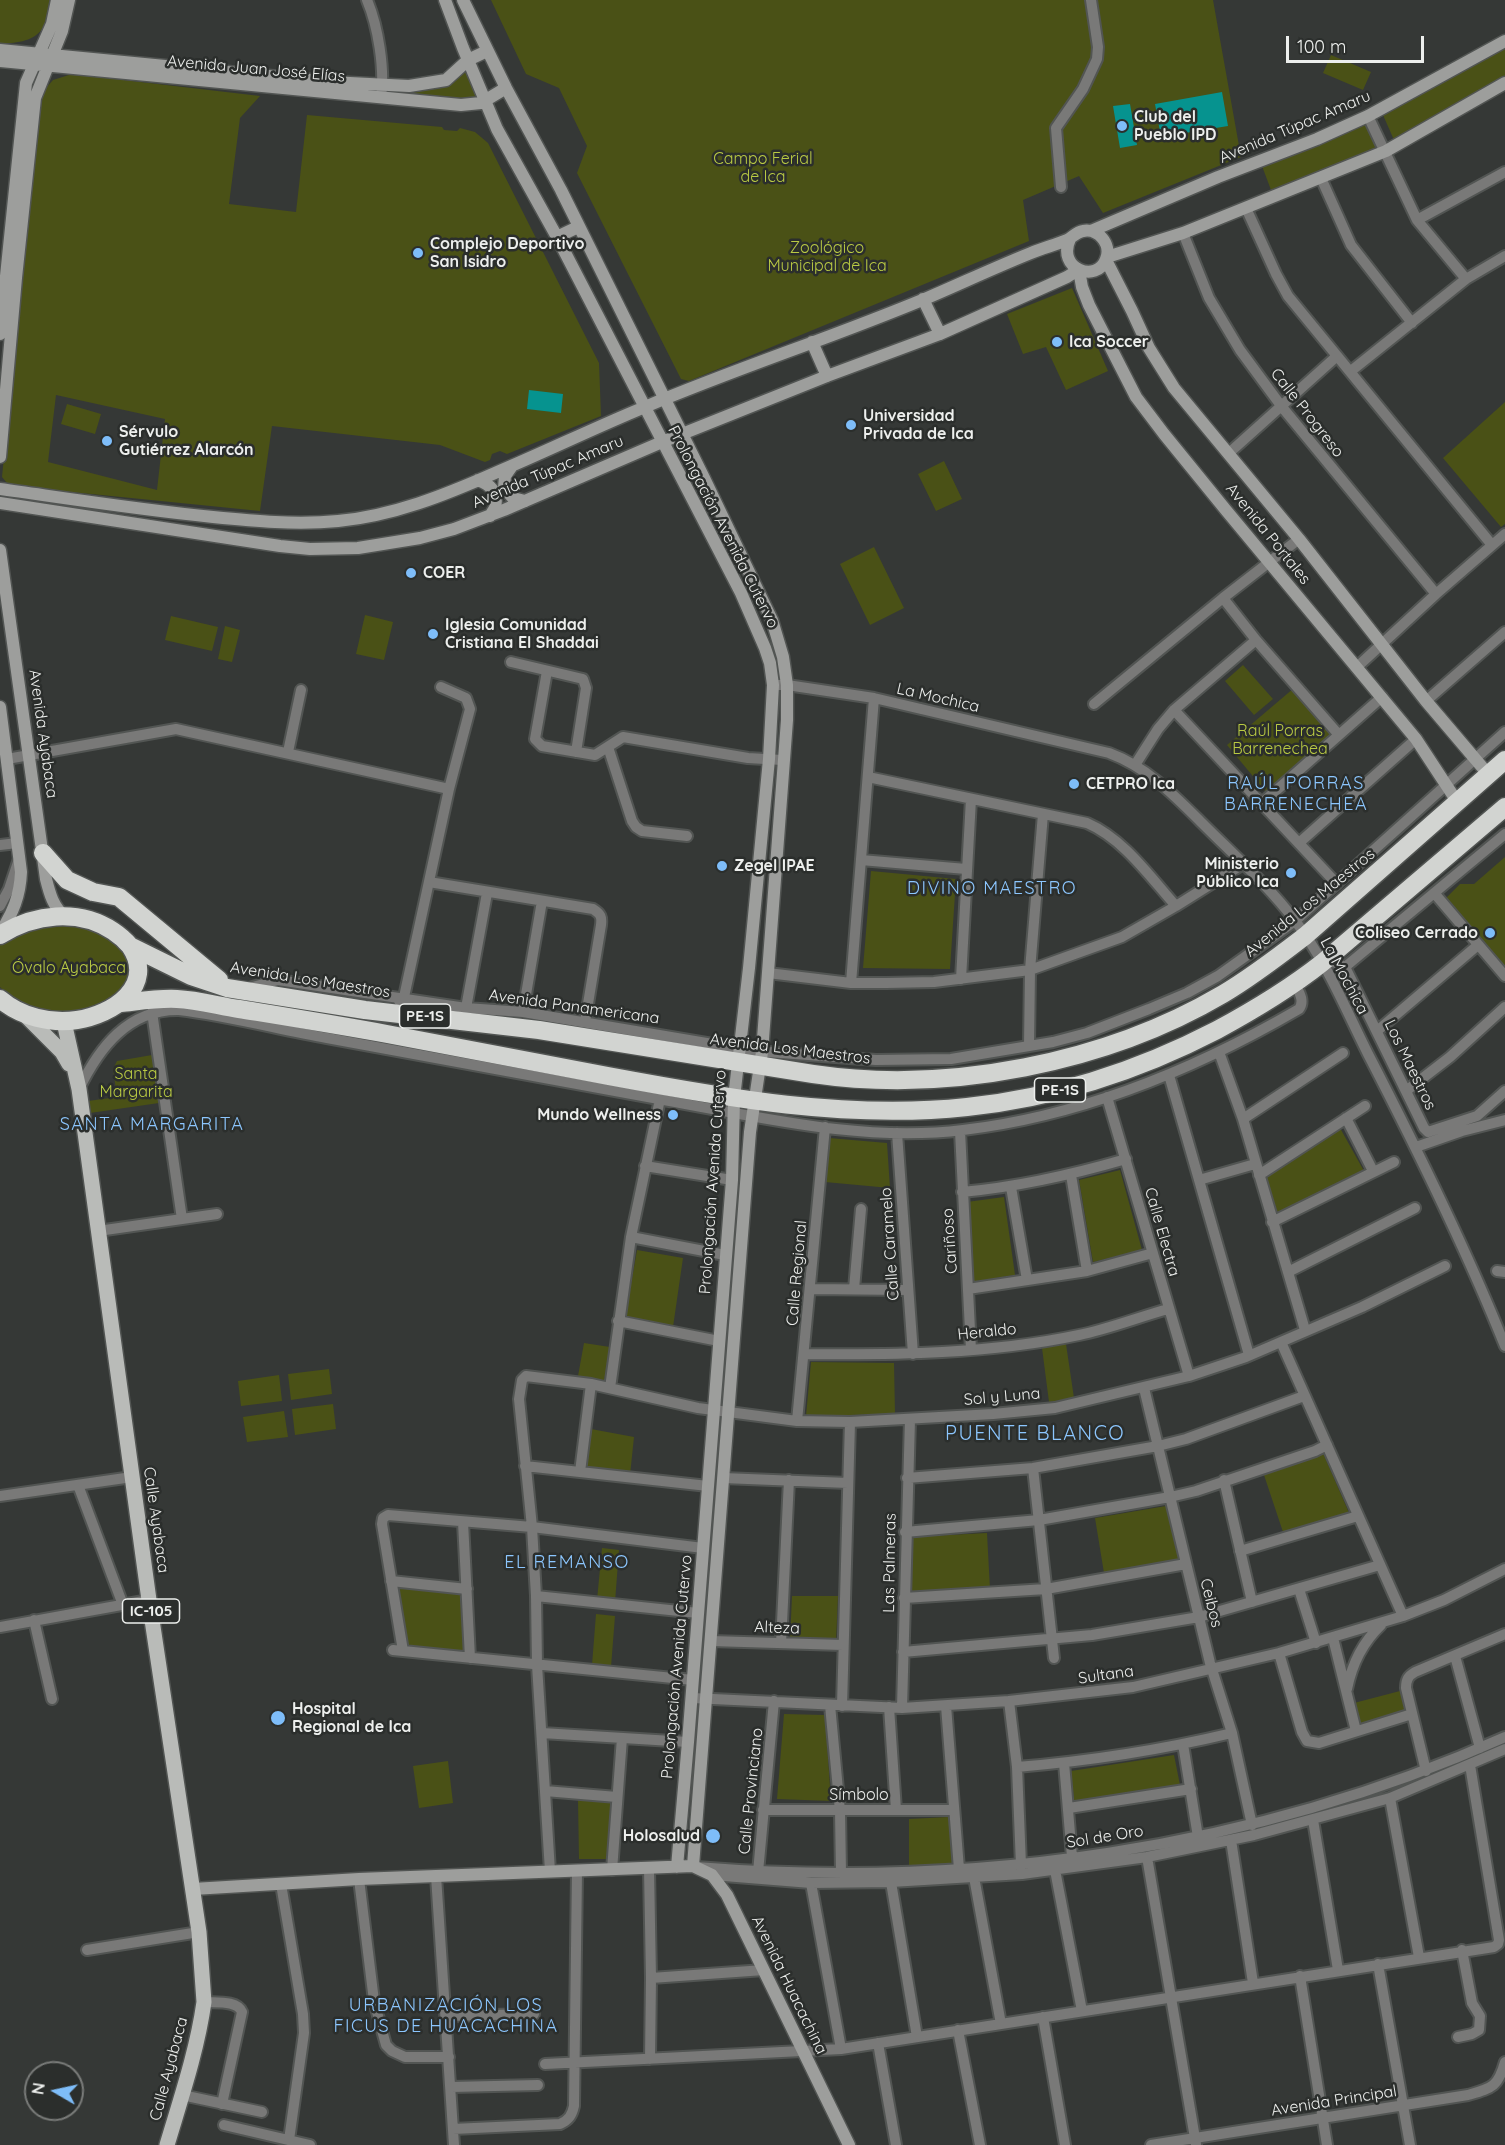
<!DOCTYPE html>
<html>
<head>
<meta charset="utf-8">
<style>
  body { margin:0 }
  #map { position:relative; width:1505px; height:2145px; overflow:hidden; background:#353836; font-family:Quicksand,sans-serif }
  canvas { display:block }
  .north { position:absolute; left:24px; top:2061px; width:60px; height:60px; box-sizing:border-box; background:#2b2e2c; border:2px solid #797b79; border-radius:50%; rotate:279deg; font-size:16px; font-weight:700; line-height:24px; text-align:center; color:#edefed }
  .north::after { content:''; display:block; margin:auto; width:21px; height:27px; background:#7ebdf9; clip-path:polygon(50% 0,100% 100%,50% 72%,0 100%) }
  .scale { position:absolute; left:1286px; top:36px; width:138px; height:27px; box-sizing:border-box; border:3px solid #edefed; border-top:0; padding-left:8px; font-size:18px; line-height:21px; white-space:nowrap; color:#edefed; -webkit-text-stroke:4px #2b2e2c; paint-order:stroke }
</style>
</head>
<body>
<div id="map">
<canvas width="1505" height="2145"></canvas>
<div class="north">N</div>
<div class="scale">100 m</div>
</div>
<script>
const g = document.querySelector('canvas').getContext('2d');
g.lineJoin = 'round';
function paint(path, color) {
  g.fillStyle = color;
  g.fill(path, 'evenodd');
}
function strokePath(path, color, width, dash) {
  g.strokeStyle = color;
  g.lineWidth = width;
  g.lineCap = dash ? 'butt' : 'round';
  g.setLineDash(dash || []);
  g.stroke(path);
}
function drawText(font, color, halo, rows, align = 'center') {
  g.font = font + ' Quicksand,sans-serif';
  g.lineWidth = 5;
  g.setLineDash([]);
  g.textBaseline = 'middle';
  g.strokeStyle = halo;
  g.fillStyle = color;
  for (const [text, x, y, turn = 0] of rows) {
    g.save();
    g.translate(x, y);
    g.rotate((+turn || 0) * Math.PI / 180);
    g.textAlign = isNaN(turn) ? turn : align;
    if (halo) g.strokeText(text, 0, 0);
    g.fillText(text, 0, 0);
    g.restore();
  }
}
paint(new Path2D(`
  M0 0H50C48 8 48 17 44 25 38 41 15 44 0 43Z
  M491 0H1213L1241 157 1103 213 1079 176 1023 200 1029 241 689 381 681 379 577 173 587 146 559 88 526 74Z
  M1505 46V78L1394 140 1383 115Z
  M1331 55 1371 72 1363 90 1323 73Z
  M466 72 479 98 462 101 386 94C415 92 441 89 466 72Z
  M72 74 260 96 240 118 229 204 296 212 307 115 442 127 444 130 457 131 460 128 475 132 488 143 599 363 601 416 507 454 500 451 492 454 490 460 485 462 440 445 272 426 260 511 12 486 7 483 2 477 39 96 53 80ZM56 395 165 419 157 490 48 462Z
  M1367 124 1377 148 1271 190 1262 166Z
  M1072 288 1108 371 1066 390 1046 347 1023 354 1007 314Z
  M1505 402V524L1501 527 1443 458Z
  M67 404 101 414 95 434 61 424Z
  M944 461 962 499 936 511 918 474Z
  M874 547 904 608 870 625 840 564Z
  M365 615 393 622 384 660 356 654Z
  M171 616 218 627 212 651 165 640Z
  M225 626 240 630 232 662 218 659Z
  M1243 665 1273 699 1254 715 1225 681Z
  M1294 688 1333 735 1266 792 1227 745Z
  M1505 857V968L1445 899 1460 884H1474Z
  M871 871 956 879 950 969 863 968Z
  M61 922 97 927 137 962 119 999C105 1004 82 1015 69 1015 45 1016 15 1004 0 987V943L7 937Z
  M152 1055 159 1103 90 1113 88 1101 117 1097 113 1069 117 1061Z
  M1340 1128 1364 1171 1278 1214 1265 1174Z
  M829 1138 887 1143 890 1188 825 1182Z
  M1120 1170 1142 1250 1093 1262 1079 1180Z
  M1004 1197 1015 1275 971 1282 967 1202Z
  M637 1250 683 1258 673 1327 625 1319Z
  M584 1343 610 1347 604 1381 578 1376Z
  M1066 1344 1074 1398 1049 1402 1042 1348Z
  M811 1362 894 1363 895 1414 806 1416Z
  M329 1369 332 1394 291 1400 288 1374Z
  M279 1375 282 1401 241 1406 238 1381Z
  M333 1404 336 1429 295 1435 292 1409Z
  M284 1411 288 1437 247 1442 243 1417Z
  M591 1429 634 1437 630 1475 586 1471Z
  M1323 1453 1350 1515 1284 1535 1264 1475Z
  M1166 1506 1180 1561 1104 1573 1095 1518Z
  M987 1533 990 1589 910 1595 911 1537Z
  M602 1548 619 1550 615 1602 597 1600Z
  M401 1588 462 1594 464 1655 408 1650 398 1592Z
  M792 1596H838L836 1642 790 1640Z
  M596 1614 615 1616 611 1667 592 1665Z
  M1400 1691 1405 1711 1361 1726 1354 1703Z
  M784 1714 825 1715 831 1801 777 1799Z
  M1174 1755 1181 1790 1075 1808 1071 1771Z
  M448 1761 453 1803 419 1808 413 1766Z
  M578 1800 613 1803 610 1859H579Z
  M949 1817 954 1864 909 1866V1819Z`), '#4a5116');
paint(new Path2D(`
  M1222 92 1228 126 1161 137 1155 104Z
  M1130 104 1137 145 1120 148 1113 106Z
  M529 390 563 394 561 413 527 409Z`), '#06938f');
const street = new Path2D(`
  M367 0C378 26 385 69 381 97
  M1368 116 1417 220 1466 279
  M1321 178 1351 245 1412 323
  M1061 187 1056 128 1083 89 1097 59 1098 47 1091 0
  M1246 208 1276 274 1288 296 1492 545
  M1417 220 1505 172
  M1183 233 1209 298 1240 350 1282 407 1436 594
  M1351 371 1466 279 1505 256
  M1229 453 1337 356
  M1223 598 1256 640 1339 735
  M511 662 583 679 586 688 576 752
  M1357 667 1436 594 1505 534
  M547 671 535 739 542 746 595 755 623 737 748 758 782 760
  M773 685H787L874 698 1109 753C1147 767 1174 795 1202 823 1234 855 1269 886 1296 922 1326 961 1346 1010 1368 1054 1417 1149 1465 1246 1505 1346
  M1426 701 1505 632
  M1094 704 1223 598 1299 539
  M1174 710 1337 884
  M608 747 632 821 636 827 642 831 687 836
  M288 752 301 690
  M7 759 176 729 449 789
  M1135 765 1158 729 1174 710 1256 640
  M868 777 1087 823C1124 839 1150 877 1176 906
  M1262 803 1382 697
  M1299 843 1416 739
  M0 845 17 843
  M861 860 966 869
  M429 882 593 909C601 914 602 917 601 925L585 1022
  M1435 894 1505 976
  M0 906 9 889 19 859
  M1322 963 1334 962 1345 967 1424 1128 1428 1132 1477 1116 1505 1091
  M1345 967 1505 834
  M768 973 851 983H886L934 982 1030 970 1122 937 1176 906 1243 864
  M961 979 971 799
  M851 983 874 698
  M249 988 278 980 466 1008 523 1012 754 1051 876 1060 951 1059 1053 1042 1087 1033 1149 1009 1187 993 1218 976 1295 921 1505 732
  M399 1001 404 997 449 789 470 709 466 698 441 687
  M466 1008 487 893
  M152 1012 182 1219
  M523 1012 542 901
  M1377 1031 1478 945
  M1029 1046 1030 970 1043 814
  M1219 1052 1243 1119 1305 1330
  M1169 1075 1249 1355
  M79 1089C99 1048 128 1009 179 1010 229 1016 277 1029 327 1038 443 1060 559 1081 675 1102 768 1119 867 1142 963 1130 1082 1116 1196 1069 1299 1009 1305 1001 1299 992 1295 984
  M1406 1091 1450 1057 1505 1007
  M1107 1097 1189 1376
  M1346 1118 1373 1171
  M1243 1119 1343 1053
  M960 1131 971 1350
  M897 1133 913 1354
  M1416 1147 1462 1131 1505 1120
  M645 1166 732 1180
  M1071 1175 1087 1271
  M1259 1175 1365 1106
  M1199 1180 1255 1164
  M1011 1187 1027 1280
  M962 1192C1018 1187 1071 1175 1126 1159
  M1272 1222 1394 1162
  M98 1231 217 1214
  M631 1237 725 1255
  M1497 1271 1505 1272
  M1288 1272 1415 1208
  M810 1289 908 1290
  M854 1289 861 1209
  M968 1289 1087 1271 1153 1253
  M618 1321 719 1341
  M1281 1342 1403 1616
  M804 1354C896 1355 989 1354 1079 1335 1109 1329 1139 1317 1168 1309
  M610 1388 631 1237 660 1099
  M1144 1388 1210 1663 1232 1733 1252 1825
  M797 1421 825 1127
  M525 1466 708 1486
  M1033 1468 1054 1658
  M580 1472 591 1384
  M723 1478 848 1483
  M907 1478 1033 1468 1158 1446 1186 1439 1304 1396
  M1224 1480 1252 1602
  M78 1485 123 1605
  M0 1496 132 1477
  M463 1522 470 1658
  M905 1532 1039 1520 1170 1497 1196 1491 1315 1451 1327 1445
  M1240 1551 1358 1516
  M391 1581 467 1589
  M1299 1589 1316 1643
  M536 1596 698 1613
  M904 1598 1046 1589 1186 1564
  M34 1620 52 1699
  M0 1627 149 1600
  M1333 1638 1356 1731
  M711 1641 843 1645
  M781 1643 789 1480
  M393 1650 693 1680
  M403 1651 382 1524 383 1518 388 1515 532 1527 703 1548
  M903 1652 1092 1635 1199 1617 1380 1565
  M1279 1653 1302 1732 1307 1741 1319 1743 1412 1714
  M1455 1656 1480 1748
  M1347 1689C1352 1664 1363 1642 1381 1625
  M692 1698 902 1708 1009 1701 1133 1687 1279 1653 1403 1616 1444 1600 1505 1569
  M1009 1701 1017 1767 1021 1865
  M830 1705 840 1811 841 1873
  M842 1706 850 1422
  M946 1706 959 1869
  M889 1707 896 1810
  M902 1708 910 1419
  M542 1733 688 1742
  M1183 1744 1198 1837
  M1064 1763 1072 1857
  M1017 1767C1089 1761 1161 1750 1232 1733
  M1426 1771 1406 1688C1406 1680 1408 1676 1415 1672L1505 1634
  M545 1791 617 1797
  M1390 1798 1419 1957
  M1069 1808 1191 1789
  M763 1810H954
  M1313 1820 1338 1970
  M1231 1840 1253 1983
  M1147 1857 1196 2144
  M696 1867C971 1889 1253 1850 1505 1737
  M649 1869 651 1978 650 2059
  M612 1870 622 1738
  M1055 1870 1082 2011
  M550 1871 537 1665 536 1596 532 1527 519 1399 522 1380 526 1376 591 1384 698 1408 797 1421 850 1422 993 1414 1055 1408 1189 1376 1246 1357 1362 1307 1445 1266
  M758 1872 774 1701
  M712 1875 811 1883 891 1882 1022 1874 1147 1857 1254 1835 1390 1798 1505 1749
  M436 1876 454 2145
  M974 1877 1001 2024
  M359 1879 374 2001 386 2045 392 2051 405 2057H449
  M891 1882 917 2037
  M811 1883 841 2049
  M281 1884 303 2014 304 2033 289 2140
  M87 1950 199 1932
  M1378 1964 1410 2145
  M1300 1976 1327 2145
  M651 1978 764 1970
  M204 2002C216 2003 237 2000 242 2012L222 2104
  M446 2016 534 2014
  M1043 2017 1065 2145
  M958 2030 980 2145
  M1458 2037 1472 2034 1479 2030 1480 2016 1472 2003 1462 1950
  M878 2043 896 2145
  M545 2064 841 2049 1494 1947 1498 1944 1499 1940 1470 1765
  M451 2087 538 2085
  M182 2095 262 2112
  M224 2125 310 2145
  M453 2129 560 2124C569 2120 572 2115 574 2106L577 1871
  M1151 2145 1468 2095C1492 2088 1498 2087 1505 2062`);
const secondary = new Path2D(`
  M445 0 463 48 497 129 557 237 741 593 765 648 770 663 773 685 769 759 749 968 734 1098 732 1180 688 1742 677 1867
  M463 0 506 88 561 190 704 478 772 620 783 657 787 685V720L762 1052 750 1132 693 1866
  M0 50 330 82 409 86 446 80 468 60 487 51
  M0 61 461 105 481 103 506 88
  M1091 231 1218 177 1317 139 1368 116 1505 41
  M557 237 578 227
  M1107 257 1183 233 1386 151 1505 83
  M1106 260 1132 311 1149 348 1174 388 1299 539 1426 701 1488 774
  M1079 270 1082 287 1089 305 1136 397 1164 434 1225 509 1416 739 1458 803
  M923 299 940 334
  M0 334 26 83 52 24 57 0
  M812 342 827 376
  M0 457 16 278 35 98 62 31 69 0
  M512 466 505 476 504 488 513 498 525 501
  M478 480C492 485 498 494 495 508L490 516
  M0 489C71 499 141 510 213 517 254 521 296 525 338 521 393 516 445 495 495 473 545 452 594 428 645 407 737 368 834 337 927 298 962 283 996 267 1031 253 1043 248 1055 245 1067 240 1072 238 1076 232 1083 231 1098 228 1112 244 1106 259 1097 284 1056 269 1070 239
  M0 503 280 546 310 549 358 548 420 538 454 529 504 510 662 442 827 376 940 334 1067 277 1078 270
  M0 550 46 879C50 895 53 906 65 917
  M0 707 21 872C20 896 13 913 0 933
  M193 1889 359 1879 693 1866 712 1875 727 1895 849 2145`);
const primary = new Path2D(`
  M25 1015 62 1052 69 1064
  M64 1022 79 1089 149 1600 199 1932 204 2002C197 2051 181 2098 167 2145`);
const highway = new Path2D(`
  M43 853 67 880 93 892 119 897 219 980
  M0 935C34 914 78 908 113 931 119 935 125 940 130 946 157 986 112 1015 77 1020 51 1024 21 1017 0 999
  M130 946 191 976 227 988 365 1010 539 1030 813 1074C948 1094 1106 1063 1223 994 1252 977 1279 956 1305 936L1505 760
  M121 1003C140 1001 159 998 177 999 198 1000 219 1006 239 1009 288 1017 338 1025 387 1034 461 1048 534 1062 608 1076 726 1098 847 1120 967 1107 1054 1098 1140 1070 1217 1030 1254 1010 1289 989 1322 963L1505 807`);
strokePath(street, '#525553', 14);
strokePath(secondary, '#525553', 15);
strokePath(primary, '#525553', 18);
strokePath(highway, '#525553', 21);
strokePath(street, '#797978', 10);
strokePath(secondary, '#9d9e9c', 12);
strokePath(primary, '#b9bbb8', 15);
strokePath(highway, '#d2d4d1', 18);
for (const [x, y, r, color] of [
  [1122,126,6,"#7ebdf9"],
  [418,253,6,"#7ebdf9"],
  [1057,342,6,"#7ebdf9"],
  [851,425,6,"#7ebdf9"],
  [107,441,6,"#7ebdf9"],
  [411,573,6,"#7ebdf9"],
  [433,634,6,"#7ebdf9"],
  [1074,784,6,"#7ebdf9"],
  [722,866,6,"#7ebdf9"],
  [1291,873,6,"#7ebdf9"],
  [1490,933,6,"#7ebdf9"],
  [673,1115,6,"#7ebdf9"],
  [278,1718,8,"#7ebdf9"],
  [713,1836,8,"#7ebdf9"]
]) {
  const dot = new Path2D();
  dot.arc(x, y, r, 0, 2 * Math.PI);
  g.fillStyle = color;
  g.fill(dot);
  strokePath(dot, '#2b2e2c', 2);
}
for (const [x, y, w] of [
  [425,1016,51],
  [1060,1090,51],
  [151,1611,57]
]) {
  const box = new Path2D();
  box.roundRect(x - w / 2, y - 12, w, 24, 4.5);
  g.fillStyle = '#2b2e2c';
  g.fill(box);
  strokePath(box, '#edefed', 1.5);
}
drawText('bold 15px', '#edefed', null, [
  ["PE-1S",425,1016],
  ["PE-1S",1060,1090],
  ["IC-105",151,1611]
]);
drawText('16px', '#edefed', '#2b2e2c', [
  ["Avenida Juan José Elías",256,69,5],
  ["Avenida Túpac Amaru",1295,127,-23],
  ["Calle Progreso",1307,413,52],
  ["Avenida Túpac Amaru",548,472,-23],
  ["Prolongación Avenida Cutervo",723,527,63],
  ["Avenida Portales",1268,534,51],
  ["La Mochica",938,698,13],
  ["Avenida Ayabaca",43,734,82],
  ["Avenida Los Maestros",1310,903,-39],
  ["La Mochica",1344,976,62],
  ["Avenida Los Maestros",310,980,9],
  ["Avenida Panamericana",574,1007,8],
  ["Avenida Los Maestros",790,1049,7],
  ["Los Maestros",1410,1065,64],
  ["Prolongación Avenida Cutervo",713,1182,-86],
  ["Calle Electra",1162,1232,74],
  ["Cariñoso",950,1241,-94],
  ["Calle Caramelo",890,1244,-94],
  ["Calle Regional",797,1273,-85],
  ["Heraldo",987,1332,-6],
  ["Sol y Luna",1002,1397,-5],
  ["Calle Ayabaca",156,1520,82],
  ["Las Palmeras",890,1563,-89],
  ["Ceibos",1211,1603,76],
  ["Alteza",777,1628,2],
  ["Prolongación Avenida Cutervo",677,1667,-85],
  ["Sultana",1106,1675,-8],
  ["Calle Provinciano",751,1791,-84],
  ["Símbolo",859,1795],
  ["Sol de Oro",1105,1837,-9],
  ["Avenida Huacachina",789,1985,64],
  ["Calle Ayabaca",169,2069,-75],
  ["Avenida Principal",1334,2101,-9]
]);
drawText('bold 16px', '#edefed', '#2b2e2c', [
  ["Club del",1134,117],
  ["Pueblo IPD",1134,135],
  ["Complejo Deportivo",430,244],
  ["San Isidro",430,262],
  ["Ica Soccer",1069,342],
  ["Universidad",863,416],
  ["Privada de Ica",863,434],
  ["Sérvulo",119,432],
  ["Gutiérrez Alarcón",119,450],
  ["COER",423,573],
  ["Iglesia Comunidad",445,625],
  ["Cristiana El Shaddai",445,643],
  ["CETPRO Ica",1086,784],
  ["Ministerio",1279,864,"right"],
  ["Público Ica",1279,882,"right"],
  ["Zegel IPAE",734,866],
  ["Coliseo Cerrado",1478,933,"right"],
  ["Mundo Wellness",661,1115,"right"],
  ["Hospital",292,1709],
  ["Regional de Ica",292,1727],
  ["Holosalud",700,1836,"right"]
], 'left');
drawText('16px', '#bacb43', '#2b2e2c', [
  ["Campo Ferial",763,159],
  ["de Ica",763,177],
  ["Zoológico",827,248],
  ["Municipal de Ica",827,266],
  ["Raúl Porras",1280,731],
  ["Barrenechea",1280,749],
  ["Óvalo Ayabaca",69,968],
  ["Santa",136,1074],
  ["Margarita",136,1092]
]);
g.letterSpacing = '1.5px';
drawText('18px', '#8cc6fe', '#2b2e2c', [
  ["RAÚL PORRAS",1296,784],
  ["BARRENECHEA",1296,805],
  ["DIVINO MAESTRO",992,889],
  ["SANTA MARGARITA",152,1125],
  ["EL REMANSO",567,1563],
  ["URBANIZACIÓN LOS",446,2006],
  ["FICUS DE HUACACHINA",446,2027]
]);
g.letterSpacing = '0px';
g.letterSpacing = '1.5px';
drawText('20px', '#8cc6fe', '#2b2e2c', [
  ["PUENTE BLANCO",1035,1434]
]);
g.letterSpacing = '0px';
</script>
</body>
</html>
